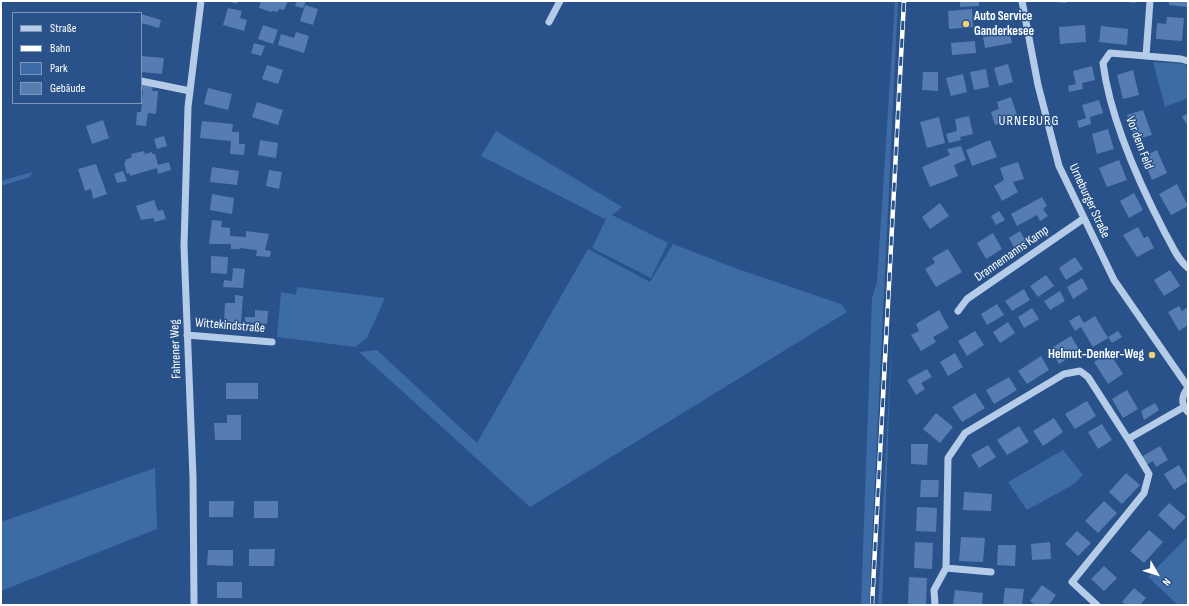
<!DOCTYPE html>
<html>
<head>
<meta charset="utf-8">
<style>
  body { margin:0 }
  #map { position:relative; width:1189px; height:606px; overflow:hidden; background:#285289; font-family:"Sofia Sans Condensed",sans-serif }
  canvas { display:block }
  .frame { position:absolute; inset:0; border:2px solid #fff; pointer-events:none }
  .legend { position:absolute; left:12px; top:12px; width:130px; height:92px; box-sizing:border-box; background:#285289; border:1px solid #7e97b8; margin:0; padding:5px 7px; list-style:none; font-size:12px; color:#fff }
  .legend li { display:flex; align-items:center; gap:8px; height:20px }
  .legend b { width:20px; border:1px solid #7e97b8 }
  .north { position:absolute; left:1137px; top:554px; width:40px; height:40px; -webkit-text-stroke:3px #285289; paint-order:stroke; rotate:129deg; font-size:11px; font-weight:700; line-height:16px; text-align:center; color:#fff }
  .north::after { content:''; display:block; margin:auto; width:14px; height:18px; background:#fff; clip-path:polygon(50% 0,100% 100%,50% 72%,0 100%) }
</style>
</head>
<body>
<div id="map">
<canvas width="1189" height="606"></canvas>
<div class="frame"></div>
<ul class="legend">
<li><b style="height:5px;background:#b5cce9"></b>Straße</li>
<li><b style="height:5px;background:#fff"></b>Bahn</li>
<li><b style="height:11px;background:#3d6ba5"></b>Park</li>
<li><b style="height:11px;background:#557db2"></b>Gebäude</li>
</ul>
<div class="north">N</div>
</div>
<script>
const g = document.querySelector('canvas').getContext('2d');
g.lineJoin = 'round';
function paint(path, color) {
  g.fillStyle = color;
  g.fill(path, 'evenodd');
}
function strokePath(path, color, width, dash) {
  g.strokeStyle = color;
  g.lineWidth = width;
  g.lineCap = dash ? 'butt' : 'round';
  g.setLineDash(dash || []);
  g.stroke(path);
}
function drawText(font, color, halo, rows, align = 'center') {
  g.font = font + ' "Sofia Sans Condensed",sans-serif';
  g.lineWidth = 3;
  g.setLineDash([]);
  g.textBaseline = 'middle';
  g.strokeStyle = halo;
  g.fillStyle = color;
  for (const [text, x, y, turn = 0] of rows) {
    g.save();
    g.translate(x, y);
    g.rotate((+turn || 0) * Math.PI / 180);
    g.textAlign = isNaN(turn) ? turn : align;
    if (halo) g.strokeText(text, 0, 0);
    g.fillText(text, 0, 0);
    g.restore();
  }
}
paint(new Path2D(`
  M895 1H898L869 605H861L872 298 877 282Z
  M1153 62 1185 64 1188 70V98L1165 107Z
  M496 131 622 207 612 215 668 243 651 278 592 248 607 217 605 219 481 156Z
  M32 172 30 177 1 186V181Z
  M673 244 735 268 841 304 847 312 530 507 359 352 377 350 477 443 588 249 650 282Z
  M297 287 385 298 367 338 355 347 277 337 281 292 296 295Z
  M892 332 882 605H878Z
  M1063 450 1083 475 1074 484 1027 510 1008 482Z
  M155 468 157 529 1 591V522Z
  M1188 536V605H1178L1148 577Z`), '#3d6ba5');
paint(new Path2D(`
  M228 1H237V4Z
  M261 1H288L284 10 279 9 278 12 272 11 271 12 259 8Z
  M297 1H306L303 8 295 6Z
  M960 1H979V6L960 7Z
  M1055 1H1066V3L1055 2Z
  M1121 1H1135V3Z
  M1169 1H1188L1187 7 1169 5Z
  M305 5 318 9 313 25 300 21Z
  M228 8 242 11 240 18 247 20 244 31 223 25Z
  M972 9 973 27 949 29 948 11Z
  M141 14 161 20 159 28 141 23Z
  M1167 17 1184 18 1182 41 1156 39 1157 23 1166 24Z
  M263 25 278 30 273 44 258 39Z
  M1085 25 1086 42 1060 44 1059 27Z
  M1101 26 1128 29 1127 45 1099 42Z
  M1009 27 1012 43 985 48 983 37 995 35 994 30Z
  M296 32 309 36 304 53 278 45 281 34 294 38Z
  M975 41 976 53 952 55 951 43Z
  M254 43 265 46 261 56 251 53Z
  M141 56 164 58 162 74 141 72Z
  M1008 64 1013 82 999 86 994 68Z
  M267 65 283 70 278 84 262 79Z
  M1092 66 1095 80 1082 83 1083 89 1069 92 1068 86 1076 84 1073 71Z
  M986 69 989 87 974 90 970 72Z
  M1133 70 1139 95 1123 99 1117 75Z
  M923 72H938V91L922 90Z
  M963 74 967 92 951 96 946 78Z
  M141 84 153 86 152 91H158L156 114 148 113 146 126 136 125 137 112H141L143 90H141Z
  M208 88 232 94 228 110 204 104Z
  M1011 97 1018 118 995 125 991 112 999 109 997 102Z
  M1099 100 1103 113 1090 117 1091 124 1079 128 1077 121 1086 118 1082 105Z
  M257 102 283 110 278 125 252 117Z
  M1143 110 1152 135 1135 140 1127 115Z
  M1188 113V126L1182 117Z
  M969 116 973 134 960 137 961 140 949 143 946 134 957 131 955 119Z
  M939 117 945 143 927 148 920 122Z
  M103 120 109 138 92 144 86 126Z
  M202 121 233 124 232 132H239V144H245L244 155 230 154 231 141 200 138Z
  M1108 129 1114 149 1097 154 1092 134Z
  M164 136 167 146 157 149 154 139Z
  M260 140 278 143 276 158 258 155Z
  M990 140 997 157 972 166 966 150Z
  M961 146 966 160 954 165 958 176 930 187 922 167 950 155 947 149Z
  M1157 150 1167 173 1152 180 1142 157Z
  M144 151 145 154 152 152V154H155L158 165 169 162 171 170 158 174 157 168 130 176V173L127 174 124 163 126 162 125 160 132 157 131 154Z
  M1119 160 1127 180 1107 187 1099 168Z
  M1018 162 1024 179 1013 182 1018 192 1002 201 994 186 1004 180 1000 168Z
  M96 164 107 194 93 199 91 189 85 191 78 169Z
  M212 167 239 171 237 185 210 182Z
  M269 170 282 172 279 189 266 186Z
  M123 171 127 181 117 183 114 174Z
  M1177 184 1188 206 1171 215 1159 194Z
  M1134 193 1143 210 1129 218 1120 201Z
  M212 194 234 198 232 214 210 210Z
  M1042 197 1047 206 1043 209 1048 216 1040 221 1037 215 1017 226 1011 214Z
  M154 200 158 211 163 210 166 219 155 222 153 218 141 220 136 206Z
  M940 203 949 216 930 229 922 217Z
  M999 211 1005 220 996 225 991 216Z
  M212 220 222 221 221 227 230 228V236L246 237V231L269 234 265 250 271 251 270 257 256 256 257 250 240 248 239 249H231V244H209Z
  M1138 227 1144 238 1148 236 1154 248 1137 257 1123 235Z
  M1020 231 1026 242 1015 249 1009 238Z
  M993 233 1002 249 986 259 977 243Z
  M948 249 962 272 936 287 925 269 935 263 932 258Z
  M211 256 228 257 227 274 211 273Z
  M1075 257 1083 269 1066 280 1059 268Z
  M233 268 245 269 243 288 223 287 224 280 232 281Z
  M1170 270 1180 286 1164 296 1154 280Z
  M1046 275 1054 286 1038 297 1030 286Z
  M1082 278 1088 289 1073 299 1067 287Z
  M1024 289 1030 300 1012 311 1005 301Z
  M1060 291 1065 301 1050 310 1044 301Z
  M235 295 243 296 241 323 224 322 225 303H235Z
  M997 304 1004 315 987 325 981 314Z
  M1179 306 1182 311 1188 307V325L1179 331 1168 312Z
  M1032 308 1039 319 1024 328 1018 317Z
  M255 310 268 311 267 324 245 322V317H255Z
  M939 310 949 328 933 337 936 342 921 351 911 335 919 331 916 324Z
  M1079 315 1084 323 1095 316 1108 338 1093 347 1081 327 1075 331 1069 321Z
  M1008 322 1015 333 1000 343 993 332Z
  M975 331 984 345 967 356 958 341Z
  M1118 331 1122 337 1112 343 1108 337Z
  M1071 336 1080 351 1059 364 1050 349Z
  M1109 352 1123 374 1108 384 1094 362Z
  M955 353 963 367 948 376 940 362Z
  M1041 356 1049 370 1027 384 1018 371Z
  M927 369 932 377 921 383 925 389 916 395 907 380Z
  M1009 377 1017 390 994 404 986 390Z
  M226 383H258V399H226Z
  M1127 390 1138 409 1123 418 1112 399Z
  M975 393 985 408 962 422 952 407Z
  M1087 401 1096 416 1075 429 1065 414Z
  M1155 403 1159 410 1144 420 1141 411Z
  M936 413 953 427 940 443 923 429Z
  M227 415H241V440H215L214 423H227Z
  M1054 418 1063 432 1043 446 1033 431Z
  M1102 424 1112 440 1098 449 1088 432Z
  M1019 426 1029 442 1007 455 997 440Z
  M911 444H928L927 465 911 464Z
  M988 445 996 457 979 468 971 455Z
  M1160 446 1168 460 1156 467 1153 461 1146 465 1141 457Z
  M1179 465 1188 481 1174 490 1164 474Z
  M1126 473 1140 485 1122 504 1109 492Z
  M921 480H939L938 497H920Z
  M964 492 992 494 991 511 963 510Z
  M209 501H234L233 517H209Z
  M254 501H278V518H254Z
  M1104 501 1117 513 1098 533 1085 521Z
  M1169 503 1186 517 1174 530 1158 515Z
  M917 507 937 508 936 532 916 531Z
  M1149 530 1163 542 1144 563 1130 551Z
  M1077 531 1091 543 1078 556 1065 544Z
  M961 537 985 538 983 562 959 561Z
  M915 542 933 543 932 569 914 568Z
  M1050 542 1051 559 1032 560 1031 544Z
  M998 545H1016L1015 566 997 565Z
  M249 549H275L274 566H249Z
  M208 550H233V566L207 565Z
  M1104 566 1117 578 1104 591 1091 579Z
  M909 577 927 578 926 605 908 604Z
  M217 582H242V598H217Z
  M1042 585 1056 595 1049 605H1035L1030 601Z
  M1005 588 1024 589 1022 605H1003Z
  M1134 588 1146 598 1140 605H1126L1122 602Z
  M955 590 983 593 982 605H953Z`), '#557db2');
strokePath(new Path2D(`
  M1022 1 1038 85 1059 166 1114 280 1188 387
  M1150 1 1146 56 1110 53 1103 63C1110 118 1139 183 1165 233 1172 245 1177 259 1188 268
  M549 22 560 1
  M1146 56 1181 59 1188 61
  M141 81 190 91
  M958 311 967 299 1083 219
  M187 335 272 342
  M1188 388C1181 396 1181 405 1188 412
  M946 568 991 572
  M194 605 193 478 184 246 188 107 201 1
  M935 605 934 590 946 568 948 458 965 433 1064 374 1080 371 1088 377 1128 439 1184 407
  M1097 605 1072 582 1144 493 1149 474 1128 439`), '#b5cce9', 7);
const rail = new Path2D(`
  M872 605 904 1`);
strokePath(rail, '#fff', 4.5);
strokePath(rail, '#285289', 3, [9]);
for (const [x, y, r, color] of [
  [966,24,4,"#f0d07c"],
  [1152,355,4,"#f0d07c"]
]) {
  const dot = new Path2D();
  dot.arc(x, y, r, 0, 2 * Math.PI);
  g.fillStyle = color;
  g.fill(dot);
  strokePath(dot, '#285289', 1.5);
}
drawText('bold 13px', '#fff', '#285289', [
  ["Auto Service",974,17],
  ["Ganderkesee",974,32],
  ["Helmut-Denker-Weg",1144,355,"right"]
], 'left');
drawText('13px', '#fff', '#285289', [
  ["Vor dem Feld",1139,143,69],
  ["Urneburger Straße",1089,201,65],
  ["Drannemanns Kamp",1012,254,-35],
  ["Wittekindstraße",230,326,5],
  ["Fahrener Weg",176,349,-92]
]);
g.letterSpacing = '1px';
drawText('14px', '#fff', '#285289', [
  ["URNEBURG",1029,121]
]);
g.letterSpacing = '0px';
</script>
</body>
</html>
